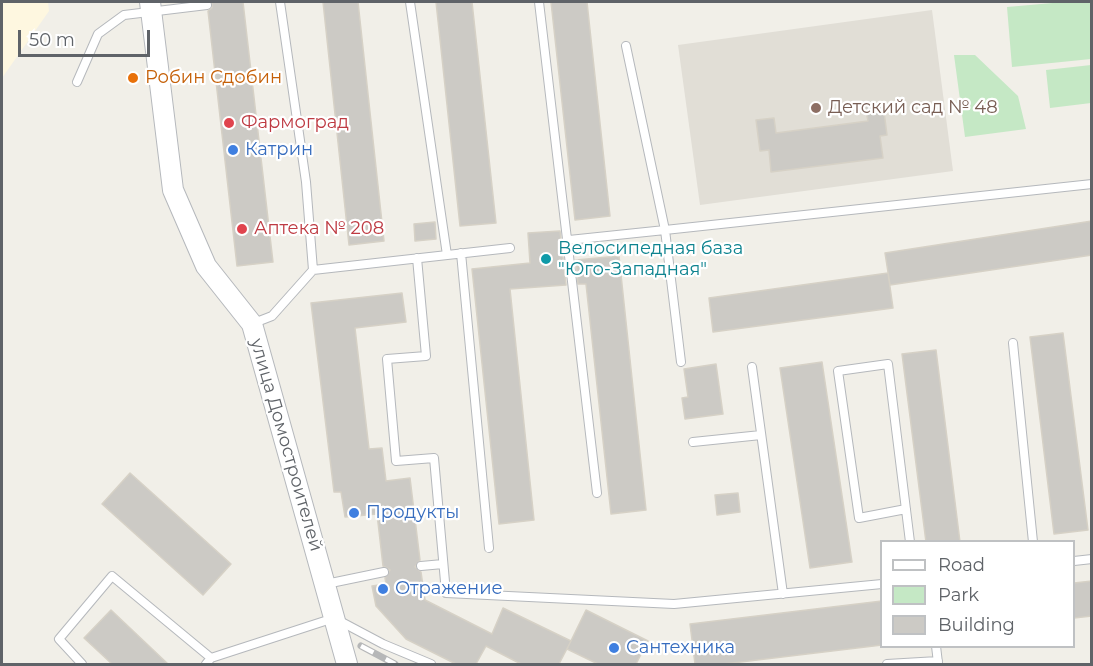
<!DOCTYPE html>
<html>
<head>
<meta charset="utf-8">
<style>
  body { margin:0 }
  #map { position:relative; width:1093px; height:666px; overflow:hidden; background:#f1efe8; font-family:Montserrat,sans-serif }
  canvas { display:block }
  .frame { position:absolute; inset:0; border:3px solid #5f6368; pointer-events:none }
  .legend { position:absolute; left:880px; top:540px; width:195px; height:108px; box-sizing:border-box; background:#fff; border:2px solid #bfc1c3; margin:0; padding:8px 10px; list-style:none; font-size:18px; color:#5f6368 }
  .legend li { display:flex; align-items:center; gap:12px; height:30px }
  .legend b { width:30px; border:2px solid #bfc1c3 }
  .scale { position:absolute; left:18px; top:30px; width:132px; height:27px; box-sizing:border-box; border:3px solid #5f6368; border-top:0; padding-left:8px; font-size:18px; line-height:21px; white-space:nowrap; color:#5f6368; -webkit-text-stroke:4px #fff; paint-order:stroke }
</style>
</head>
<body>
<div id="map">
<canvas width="1093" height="666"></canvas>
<div class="frame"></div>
<ul class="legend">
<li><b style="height:8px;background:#fff"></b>Road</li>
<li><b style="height:16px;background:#c5e8c5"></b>Park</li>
<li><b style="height:16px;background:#cccac5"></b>Building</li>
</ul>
<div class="scale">50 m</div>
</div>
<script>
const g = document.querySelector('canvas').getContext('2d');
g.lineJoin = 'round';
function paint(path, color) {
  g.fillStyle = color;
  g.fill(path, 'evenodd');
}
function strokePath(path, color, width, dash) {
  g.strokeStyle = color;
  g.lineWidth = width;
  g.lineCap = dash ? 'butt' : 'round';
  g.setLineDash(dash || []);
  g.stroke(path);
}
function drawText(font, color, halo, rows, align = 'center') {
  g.font = font + ' Montserrat,sans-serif';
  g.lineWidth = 4.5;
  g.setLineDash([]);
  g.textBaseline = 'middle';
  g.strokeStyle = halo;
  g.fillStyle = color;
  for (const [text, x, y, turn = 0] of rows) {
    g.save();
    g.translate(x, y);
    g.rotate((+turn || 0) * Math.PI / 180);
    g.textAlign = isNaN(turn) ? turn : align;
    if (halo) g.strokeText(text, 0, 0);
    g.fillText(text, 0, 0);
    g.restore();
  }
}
paint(new Path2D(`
  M2 2H48L49 11 2 78Z`), '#fef7e0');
paint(new Path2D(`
  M932 10 953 171 700 205 678 45Z`), '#e1ded6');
paint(new Path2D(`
  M1064 2H1091V59L1012 67 1007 7Z
  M954 55H975L1018 96 1026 129 965 137Z
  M1091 65V103L1050 108 1046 70Z`), '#c5e8c5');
const building = new Path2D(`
  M212 2H243L273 262 237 266 208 11 212 8Z
  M323 2H358L384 241 349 245Z
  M436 2H472L496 223 460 226Z
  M551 2H587L610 216 575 220Z
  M883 104 887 135 880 136 883 158 771 172 769 150 760 151 756 120 774 118 776 133 868 121 865 106Z
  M1092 221V255L890 285 885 253Z
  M435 222 436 239 415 241 414 224Z
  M560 231 566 285 510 289 534 520 499 524 472 269 530 263 528 233Z
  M619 256 646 510 611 514 586 284H578L576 260Z
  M888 273 893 308 713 332 709 298Z
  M402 293 406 322 355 328 369 449 382 448 386 481 410 478 420 560 415 567 421 572 425 600 492 634 503 608 571 641 559 664H521L486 646 476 664H456L406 639 376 606 372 586 386 584 385 578 390 570 383 566 377 514 345 517 341 492H334L311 303Z
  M1063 333 1088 530 1054 534 1030 337Z
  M936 350 960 542H926L902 354Z
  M822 362 852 562 810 568 780 368Z
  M716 364 723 414 685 419 682 398 688 397 684 369Z
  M130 473 231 564 203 595 102 504Z
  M738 493 740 512 717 515 715 495Z
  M1092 581V616L1074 618V583Z
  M882 601V645L724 664H695L690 624Z
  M111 610 168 664H112L84 638Z
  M586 610 648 641 636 664H598L567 649Z`);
paint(building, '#cccac5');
strokePath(building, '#d6d1c6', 1.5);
const service = new Path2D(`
  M280 2 306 182 313 270
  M410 2 447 255
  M539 2 597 493
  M626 46 665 230 1092 184
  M77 82 98 34 124 15 207 5
  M569 240 665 230 681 362
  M461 253 489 548
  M417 258 426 356 387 359 396 461 434 458 446 593 674 604 882 584
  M254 323 272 316 313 270 510 248
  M1013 343 1033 542
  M752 367 783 594
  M693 442 761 435
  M906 509 859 518 838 371 888 364 910 542
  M1074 561 1092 559
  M421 566 443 564
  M326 584 384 572
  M936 646 938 663
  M82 664 59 639 112 576 211 658
  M206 664 211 658 334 618 383 644 431 664
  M887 664 938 661`);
const tertiary = new Path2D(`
  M150 2 173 190 206 266 252 324 347 664`);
strokePath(service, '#b5b8bc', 10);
strokePath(tertiary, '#b5b8bc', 22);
strokePath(service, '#fff', 8);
strokePath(tertiary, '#fff', 20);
const rail = new Path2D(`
  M361 646 395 664`);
strokePath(rail, '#b6b7b8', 7);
strokePath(rail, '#fff', 4.5, [14]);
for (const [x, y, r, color] of [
  [133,78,6,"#e8710a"],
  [816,108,6,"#8d6e63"],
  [229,123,6,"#e0444e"],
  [233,150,6,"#3f7fe0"],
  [242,229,6,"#e0444e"],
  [546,259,6,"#0f9aa8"],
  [354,513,6,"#3f7fe0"],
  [383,589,6,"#3f7fe0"],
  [614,648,6,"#3f7fe0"]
]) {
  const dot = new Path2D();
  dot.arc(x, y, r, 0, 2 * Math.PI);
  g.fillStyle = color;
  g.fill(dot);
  strokePath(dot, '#fff', 2);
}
drawText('18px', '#c56008', '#fff', [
  ["Робин Сдобин",145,78]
], 'left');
drawText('18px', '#785e54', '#fff', [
  ["Детский сад № 48",828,108]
], 'left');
drawText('18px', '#be3a42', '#fff', [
  ["Фармоград",241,123],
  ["Аптека № 208",254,229]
], 'left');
drawText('18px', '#366cbe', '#fff', [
  ["Катрин",245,150],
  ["Продукты",366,513],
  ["Отражение",395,589],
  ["Сантехника",626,648]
], 'left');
drawText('18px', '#0d838f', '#fff', [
  ["Велосипедная база",558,249],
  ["\"Юго-Западная\"",558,270]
], 'left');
drawText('18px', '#5f6368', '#fff', [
  ["улица Домостроителей",286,445,74]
]);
</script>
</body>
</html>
